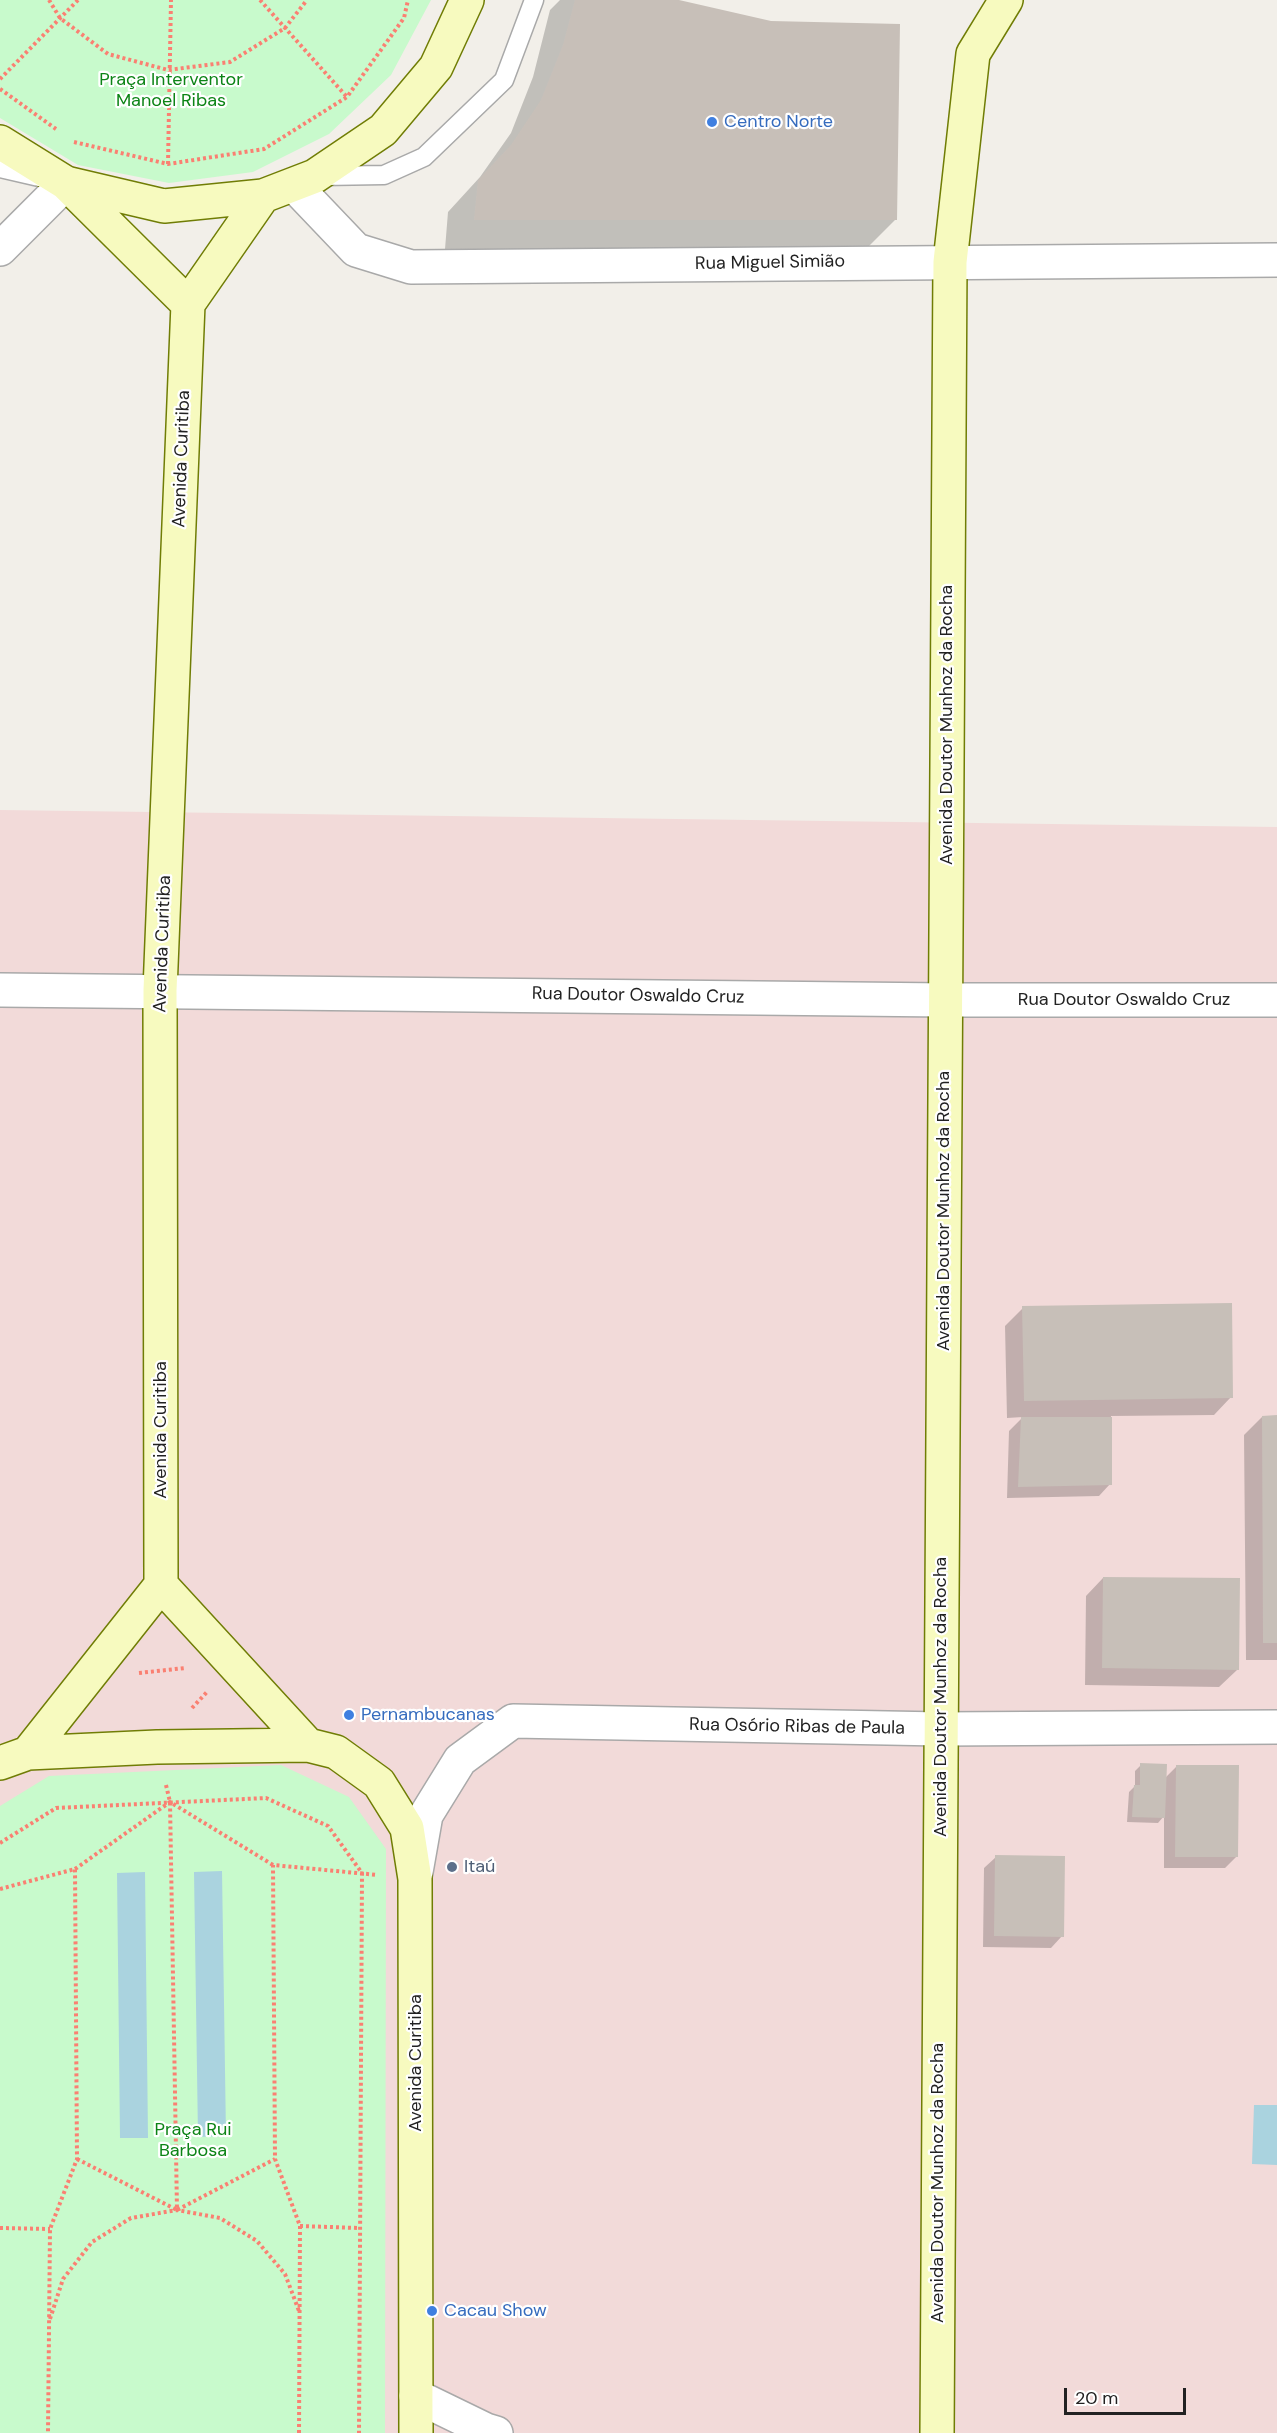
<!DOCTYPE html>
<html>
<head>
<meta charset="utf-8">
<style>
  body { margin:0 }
  #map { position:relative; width:1277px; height:2433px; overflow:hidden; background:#f2efe9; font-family:"DM Sans",sans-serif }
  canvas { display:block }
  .scale { position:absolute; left:1064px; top:2388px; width:122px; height:27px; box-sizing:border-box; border:3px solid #222; border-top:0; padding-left:8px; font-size:18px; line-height:21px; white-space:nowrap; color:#222; -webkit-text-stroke:4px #fff; paint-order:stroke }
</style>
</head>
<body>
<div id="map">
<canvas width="1277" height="2433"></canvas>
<div class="scale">20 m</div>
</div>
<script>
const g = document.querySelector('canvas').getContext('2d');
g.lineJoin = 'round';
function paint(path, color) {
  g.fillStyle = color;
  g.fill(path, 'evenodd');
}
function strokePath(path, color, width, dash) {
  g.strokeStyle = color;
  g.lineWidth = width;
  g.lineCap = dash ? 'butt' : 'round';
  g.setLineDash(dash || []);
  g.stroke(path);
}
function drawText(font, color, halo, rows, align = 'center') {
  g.font = font + ' "DM Sans",sans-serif';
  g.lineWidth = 4.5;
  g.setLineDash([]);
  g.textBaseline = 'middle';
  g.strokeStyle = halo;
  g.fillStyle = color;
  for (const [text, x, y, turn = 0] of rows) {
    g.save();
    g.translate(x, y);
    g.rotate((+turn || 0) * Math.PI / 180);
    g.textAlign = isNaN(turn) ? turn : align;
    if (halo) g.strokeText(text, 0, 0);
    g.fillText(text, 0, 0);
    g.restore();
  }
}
paint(new Path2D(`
  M0 810 1277 827V2433H0Z`), '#f2dad9');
paint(new Path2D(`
  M0 0H431L391 75 329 134 253 172 169 183 78 165 0 118Z
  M281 1765 349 1797 386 1849 385 2433H0V1806L49 1776Z`), '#c8facc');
paint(new Path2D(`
  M222 1871 226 2136 198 2137 194 1872Z
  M145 1872 148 2138H120L117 1873Z
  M1254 2105H1277V2165L1252 2164Z`), '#aad3df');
paint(new Path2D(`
  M560 0H672L895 220 865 250 445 249 448 212 480 177 511 133 533 77 550 10Z
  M1023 1308 1231 1397 1214 1415 1111 1416 1110 1484 1099 1496 1007 1498 1009 1431 1023 1417 1007 1418 1005 1326Z
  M1262 1417H1277V1660H1246L1244 1435Z
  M1103 1578 1237 1670 1219 1687 1085 1685 1086 1596Z
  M1141 1765 1165 1778 1176 1767 1237 1856 1225 1868H1164V1816L1158 1823 1127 1822 1129 1792 1135 1786V1771Z
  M996 1857 1062 1936 1051 1948 983 1947 984 1868Z`), '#0003');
paint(new Path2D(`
  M575 0H679L771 21 900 24 897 220H474L478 180 511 145 541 100 563 45Z
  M1232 1303 1233 1398 1024 1401 1022 1306Z
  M1277 1415V1643H1263L1262 1416Z
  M1021 1417H1112V1485L1018 1487Z
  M1103 1577 1240 1578 1239 1670 1102 1668Z
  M1140 1763 1167 1764 1165 1818 1132 1817 1134 1785H1140Z
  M1176 1765H1239L1238 1857H1175Z
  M995 1855 1065 1856 1064 1937 994 1936Z`), '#c7bfb8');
const lane = new Path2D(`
  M0 168 39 177
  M322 176 384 175 424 157 504 80 534 0`);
const street = new Path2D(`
  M294 185 356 250 411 267 1277 260
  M0 249 66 183
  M0 990 946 1000H1277
  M416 1872 426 1815 460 1760 513 1721 941 1729 1277 1727
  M416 2396 486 2430 496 2433`);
const secondary = new Path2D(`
  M0 142 66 183 164 206 263 196 315 176 383 130 436 67 467 0
  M66 183 188 304
  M188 304 263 196
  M161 1585 308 1745
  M28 1753 161 1585 160 990 188 304
  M0 1763 28 1753 157 1747 308 1745 336 1752 379 1783 407 1828 415 1879 416 2433
  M937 2433 950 262 973 54 1006 0`);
strokePath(lane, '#a9a9a9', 21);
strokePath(street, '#a9a9a9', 36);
strokePath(secondary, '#707d05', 36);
strokePath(new Path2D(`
  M49 0 60 18 108 54 168 70 230 62 285 28 307 0
  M260 0 347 97
  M0 79 78 0
  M0 89 56 129
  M74 142 168 164 264 149 347 97 404 18 408 0
  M168 164 171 0
  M139 1673 185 1668
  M192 1708 207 1692
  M166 1785 170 1802 177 2210 275 2159
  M0 1843 56 1808 266 1798 328 1826 362 1873 359 2433
  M75 1869 170 1802 273 1865
  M0 1889 75 1869 77 2159 50 2229 48 2433
  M77 2159 177 2210
  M300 2226 359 2228
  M0 2228 50 2229
  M50 2319 63 2279 92 2242 131 2218 177 2210 220 2218 257 2241 285 2274 299 2311
  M299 2433 300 2226 275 2159 273 1865 378 1875`), '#fa8072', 4, [3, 3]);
strokePath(lane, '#fff', 18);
strokePath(street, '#fff', 33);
strokePath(secondary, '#f7fabf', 33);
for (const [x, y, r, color] of [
  [712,122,6,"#3f7fe0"],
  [349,1715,6,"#3f7fe0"],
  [452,1867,6,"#5c6f8a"],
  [432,2311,6,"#3f7fe0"]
]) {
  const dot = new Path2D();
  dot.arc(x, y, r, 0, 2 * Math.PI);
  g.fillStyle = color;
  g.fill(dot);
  strokePath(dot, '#fff', 2);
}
drawText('18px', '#0c8416', '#fff', [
  ["Praça Interventor",171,80],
  ["Manoel Ribas",171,101],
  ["Praça Rui",193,2130],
  ["Barbosa",193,2151]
]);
drawText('18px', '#366cbe', '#fff', [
  ["Centro Norte",724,122],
  ["Pernambucanas",361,1715],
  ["Cacau Show",444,2311]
], 'left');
drawText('18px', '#222', '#fff', [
  ["Rua Miguel Simião",770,263,-1],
  ["Avenida Curitiba",182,459,-88],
  ["Avenida Doutor Munhoz da Rocha",947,725,-90],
  ["Avenida Curitiba",163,944,-88],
  ["Rua Doutor Oswaldo Cruz",638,996,1],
  ["Rua Doutor Oswaldo Cruz",1124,1000],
  ["Avenida Doutor Munhoz da Rocha",944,1211,-90],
  ["Avenida Curitiba",161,1430,-90],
  ["Avenida Doutor Munhoz da Rocha",941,1697,-90],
  ["Rua Osório Ribas de Paula",797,1727,1],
  ["Avenida Curitiba",416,2063,-90],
  ["Avenida Doutor Munhoz da Rocha",938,2183,-90]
]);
drawText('18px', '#4e5e75', '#fff', [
  ["Itaú",464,1867]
], 'left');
</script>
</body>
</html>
